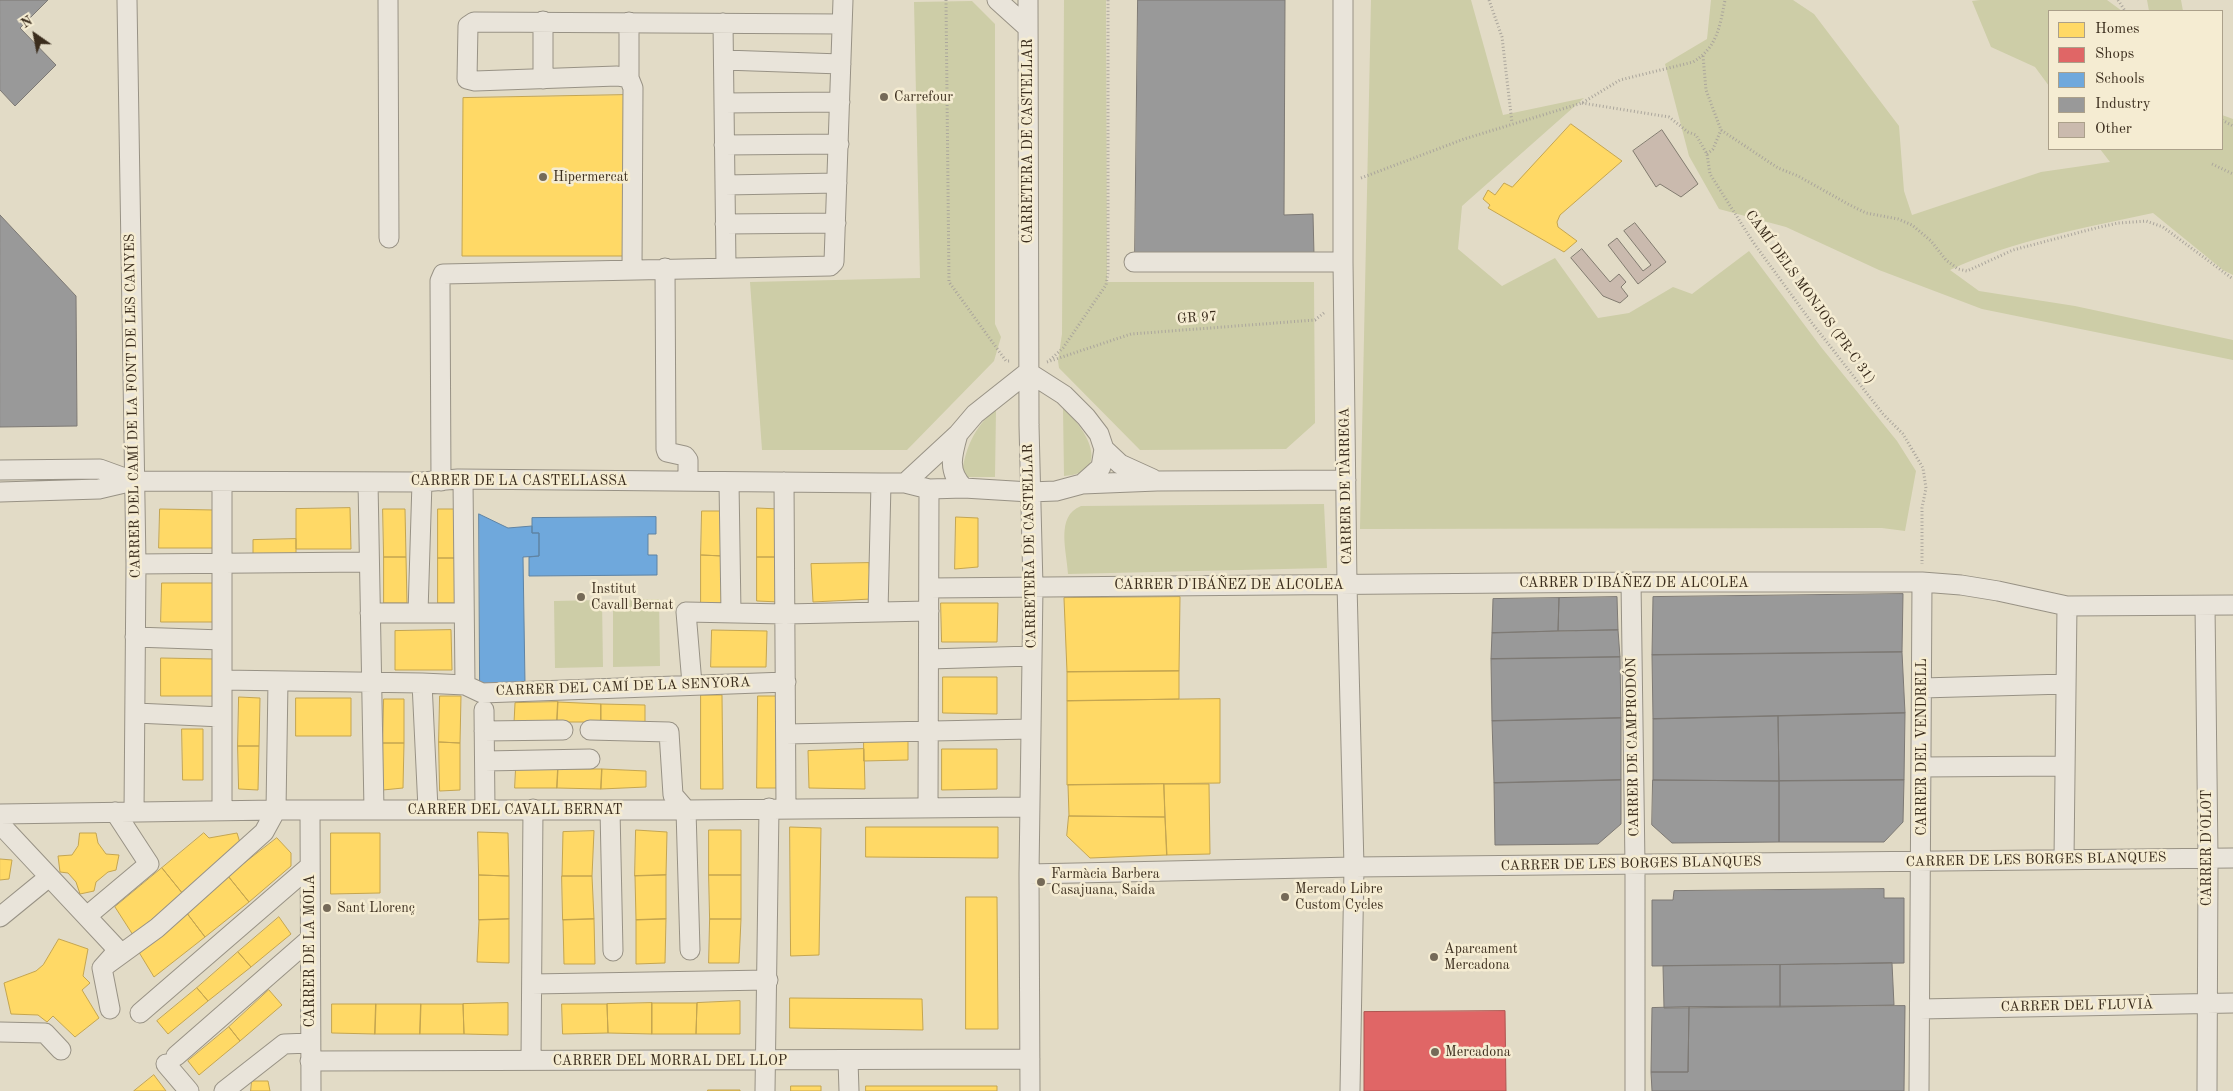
<!DOCTYPE html>
<html>
<head>
<meta charset="utf-8">
<style>
  body { margin:0 }
  #map { position:relative; width:2233px; height:1091px; overflow:hidden; background:#e2dbc6; font-family:"Old Standard TT",serif }
  canvas { display:block }
  .legend { position:absolute; left:2048px; top:10px; width:175px; height:140px; box-sizing:border-box; background:#f5ecd2; border:1px solid #aba08a; margin:0; padding:6px 9px; list-style:none; font-size:15px; color:#3b2d1d }
  .legend li { display:flex; align-items:center; gap:10px; height:25px }
  .legend b { width:25px; border:1px solid #aba08a }
  .north { position:absolute; left:10px; top:10px; width:50px; height:50px; -webkit-text-stroke:4px #f5ecd2; paint-order:stroke; rotate:327deg; font-size:14px; font-weight:700; line-height:20px; text-align:center; color:#3b2d1d }
  .north::after { content:''; display:block; margin:auto; width:18px; height:22px; background:#3b2d1d; clip-path:polygon(50% 0,100% 100%,50% 72%,0 100%) }
</style>
</head>
<body>
<div id="map">
<canvas width="2233" height="1091"></canvas>
<ul class="legend">
<li><b style="height:14px;background:#ffd966"></b>Homes</li>
<li><b style="height:14px;background:#e06666"></b>Shops</li>
<li><b style="height:14px;background:#6fa8dc"></b>Schools</li>
<li><b style="height:14px;background:#999"></b>Industry</li>
<li><b style="height:14px;background:#cabaae"></b>Other</li>
</ul>
<div class="north">N</div>
</div>
<script>
const g = document.querySelector('canvas').getContext('2d');
g.lineJoin = 'round';
function paint(path, color) {
  g.fillStyle = color;
  g.fill(path, 'evenodd');
}
function strokePath(path, color, width, dash) {
  g.strokeStyle = color;
  g.lineWidth = width;
  g.lineCap = dash ? 'butt' : 'round';
  g.setLineDash(dash || []);
  g.stroke(path);
}
function drawText(font, color, halo, rows, align = 'center') {
  g.font = font + ' "Old Standard TT",serif';
  g.lineWidth = 5;
  g.setLineDash([]);
  g.textBaseline = 'middle';
  g.strokeStyle = halo;
  g.fillStyle = color;
  for (const [text, x, y, turn = 0] of rows) {
    g.save();
    g.translate(x, y);
    g.rotate((+turn || 0) * Math.PI / 180);
    g.textAlign = isNaN(turn) ? turn : align;
    if (halo) g.strokeText(text, 0, 0);
    g.fillText(text, 0, 0);
    g.restore();
  }
}
paint(new Path2D(`
  M1064 0H1106L1107 282H1314L1315 423 1286 449 1140 450 1059 368 1058 361 1062 334Z
  M1371 0H1471L1503 115 1584 98 1462 206 1458 249 1502 286 1555 258 1598 318 1629 313 1673 287 1692 294 1749 251 1821 347 1897 441 1916 471 1905 531 1882 528 1360 529Z
  M1711 0H1793L1814 14 1899 126 1904 191 1912 215 2041 172 2110 162 2100 149H2222V115L2233 119V275L2223 270 2153 213C2084 228 2014 240 1950 270L1979 291 2075 306 2233 340V360L1982 309 1879 270 1786 227 1719 209 1689 156 1665 64 1707 39Z
  M1980 0H2107L2122 11H2049V86L2035 67 1991 47 1972 1Z
  M2147 0H2181L2183 11H2149Z
  M972 1 995 24V324L1001 337 994 361 907 450H762L750 282 920 278 914 2Z
  M1063 408C1085 427 1114 473 1064 476Z
  M996 410 995 477H962C963 453 975 424 996 410Z
  M1324 504 1327 568 1068 574C1067 552 1055 516 1081 506Z
  M659 599 660 666 613 667V600Z
  M602 600 603 667 555 668 554 601Z`), '#cdcda7');
const homes = new Path2D(`
  M625 95 623 256H462L463 98Z
  M1571 124 1622 161 1560 215 1557 222 1558 227 1577 241 1564 252 1488 208 1490 205 1483 199 1488 190 1495 195 1504 183 1512 187Z
  M350 508 351 549H296V509Z
  M757 508 779 509V557H757Z
  M160 509 214 510V548H159Z
  M383 509H405L406 557H384Z
  M438 509H459V558H438Z
  M702 511H723V556L701 555Z
  M956 517 978 518V567L955 569Z
  M296 539V559H253V540Z
  M701 555 723 556 724 603 701 604Z
  M384 557H406L407 603H384Z
  M757 557H779V602L757 601Z
  M438 558H459V603H438Z
  M869 563 871 599 813 602 811 564Z
  M162 583H216V622H161Z
  M1180 597 1179 671 1067 672 1064 598Z
  M941 603H998L997 642H942Z
  M451 630 452 670H395V631Z
  M712 630 767 631 766 667H711Z
  M161 658 215 659V696H161Z
  M1179 671V699L1067 701V672Z
  M943 677H997V714L943 713Z
  M701 695H722L723 789H701Z
  M440 696H461L460 743 439 742Z
  M758 696H779L778 788H757Z
  M239 697 260 698 259 746H238Z
  M296 698H351V736H296Z
  M384 699H404V743H383Z
  M1220 699V783L1067 785V701Z
  M558 702 601 704V722H557Z
  M558 702 557 722 514 723 515 703Z
  M601 704 645 705V723L601 722Z
  M182 729H203V780H183Z
  M864 739H908V760L864 761Z
  M439 742 460 743V790L440 791Z
  M383 743H404L403 788 383 790Z
  M238 746H259L258 790 239 789Z
  M864 749 865 789 809 788 808 751Z
  M942 749H997V789L942 790Z
  M516 768 558 769 557 788H515Z
  M558 769H602L601 789 557 788Z
  M602 769 646 771V787L601 789Z
  M1164 784H1209L1210 854 1167 855Z
  M1164 784 1165 817 1069 816 1068 785Z
  M1069 816 1165 817 1167 855 1090 858 1067 836Z
  M790 827 821 828 819 955 791 956Z
  M866 827H998V858L866 857Z
  M636 830 667 832 666 875 635 876Z
  M709 830H741V875H709Z
  M594 831 592 876H562L563 832Z
  M478 832 508 833 509 876 479 875Z
  M80 833H96L98 843 106 854 119 855 116 870 108 872 96 882 94 891 80 894 76 882 68 873 60 872 58 856 72 855 78 846Z
  M204 833 209 838 237 833 241 846 183 894 162 868Z
  M331 833H380V893L331 894Z
  M277 838 291 853V866L249 902 228 876Z
  M0 859 12 860 9 879 0 880Z
  M162 868 183 894 133 935 115 907Z
  M479 875 509 876V919L479 920Z
  M666 875V919L636 920 635 876Z
  M709 875H741V919H710Z
  M228 876 249 902 205 937 186 912Z
  M562 876H592L594 919 563 920Z
  M966 897H997L998 1029H966Z
  M186 912 205 937 154 977 137 949Z
  M279 917 291 934 251 967 238 952Z
  M509 919V963L477 962 479 920Z
  M594 919 595 964H564L563 920Z
  M666 919 665 963 636 964V920Z
  M710 919H741L739 963H709Z
  M59 939 88 949 83 976 90 983 82 990 99 1018 75 1037 53 1016 47 1022 38 1015 11 1014 4 983 36 971 43 965Z
  M238 952 251 967 208 1001 197 988Z
  M197 988 208 1001 168 1034 157 1021Z
  M269 990 282 1005 240 1041 229 1027Z
  M790 998 922 999 923 1030 790 1028Z
  M740 1001V1034H696L697 1003Z
  M508 1003V1035L464 1034 463 1004Z
  M652 1003V1034L608 1033 607 1004Z
  M652 1003H697L696 1034H652Z
  M332 1004H376L375 1034 332 1033Z
  M376 1004H421L420 1034H375Z
  M421 1004H463L464 1034H420Z
  M562 1004H607L608 1033 563 1034Z
  M229 1027 240 1041 199 1075 188 1061Z
  M154 1075 166 1091H134Z
  M252 1081H268L270 1091H251Z
  M791 1086H821V1091H791Z
  M866 1086H997V1091H866Z
  M708 1090H740V1091H708Z`);
paint(homes, '#ffd966');
strokePath(homes, '#c4a550', 1);
const shops = new Path2D(`
  M1505 1011 1506 1091H1364V1012Z`);
paint(shops, '#e06666');
strokePath(shops, '#ae5550', 1);
const schools = new Path2D(`
  M479 514 508 528 532 526V533H539V556L523 557 525 684 480 685Z
  M656 517V534H648V555H657V575L529 576V557L539 556V533H532V518Z`);
paint(schools, '#6fa8dc');
strokePath(schools, '#5f83a3', 1);
const industry = new Path2D(`
  M0 0H48L20 28 56 65 15 106 0 90Z
  M1138 0H1285L1284 215 1313 214 1314 255 1135 257Z
  M0 215 76 296 77 426 0 427Z
  M1903 594 1902 652 1652 655 1653 597Z
  M1617 597 1618 630 1558 631 1559 598Z
  M1559 598 1558 631 1492 633 1493 599Z
  M1618 630 1620 657 1491 659 1492 633Z
  M1902 652 1905 713 1653 719 1652 655Z
  M1620 657 1621 718 1492 721 1491 659Z
  M1905 713 1904 780 1779 781 1778 716Z
  M1778 716 1779 781 1653 780V719Z
  M1621 718V780L1494 783 1492 721Z
  M1621 780V824L1598 844 1495 845 1494 783Z
  M1653 780 1779 781V842L1672 843 1652 825Z
  M1904 780 1903 822 1884 842H1779V781Z
  M1884 889V898H1904V963L1652 966V900H1673L1674 891Z
  M1892 963 1894 1005 1780 1007V965Z
  M1780 965V1007L1664 1008 1663 966Z
  M1905 1006 1904 1091H1652L1651 1072H1688L1689 1007Z
  M1689 1007 1688 1072H1651L1652 1008Z`);
paint(industry, '#999');
strokePath(industry, '#7d7974', 1);
const building = new Path2D(`
  M1662 130 1698 184 1681 197 1660 184 1656 187 1633 151Z
  M1635 223 1666 262 1638 284 1608 245 1617 238 1643 271 1651 265 1624 231Z
  M1582 249 1610 282 1619 274 1626 282 1621 287 1628 296 1620 303 1603 296 1571 258Z`);
paint(building, '#cabaae');
strokePath(building, '#817b6f', 1);
const minor = new Path2D(`
  M127 0 136 564 134 812
  M388 0 389 238
  M997 0 1028 28
  M1028 0 1029 425 1033 587 1029 874 1030 1091
  M1343 0V262L1347 584 1354 867 1350 1091
  M543 21V79
  M629 22V78
  M723 23 726 266
  M724 60 841 64
  M724 103 840 102
  M724 145 839 144
  M725 185 837 183
  M725 224 836 223
  M1134 262H1343
  M665 268 666 449 667 452 685 456 688 460V481
  M632 269 633 88 629 78 617 76 475 81 467 79 468 26 474 22 842 24
  M1028 372 1064 395 1086 417 1099 434 1104 449 1120 464 1153 479
  M958 434C952 455 947 472 964 488
  M0 470 100 469 133 481
  M463 480 465 685
  M441 481 440 281 443 274 830 266 834 262 843 0
  M368 482 374 810
  M729 482 731 613
  M784 482 786 808
  M905 483 958 434 975 414 1028 372
  M1082 484 1101 467 1104 449
  M0 492 99 489 133 481 422 482 458 479 881 483H905L929 489 964 488 1030 492 1056 491 1082 484 1157 481 1346 480
  M136 564 369 562
  M1631 582 1635 865V1091
  M929 588 1631 582H1922L1961 585 1998 591 2067 606 2233 605
  M2205 606 2208 858 2207 1091
  M878 612 881 483
  M370 613H464
  M418 613 422 482
  M135 637 222 640
  M929 659 1032 656
  M222 680 422 683 465 685 482 693 786 682
  M422 683 428 809
  M692 684 686 612 785 614 929 611
  M1922 688 2066 684
  M484 710 485 809
  M136 713 222 717
  M590 730 669 732 673 795 686 810 690 950
  M484 731 563 730
  M786 734 1031 729
  M485 761 590 759
  M1922 767 2065 766
  M928 807 929 489
  M610 810 613 951
  M222 811V483
  M310 811 311 1091
  M0 814 276 810H686L1030 807
  M0 824 118 950 102 968 110 1009
  M2064 859 2067 606
  M1029 874 1354 867 2233 858
  M87 916 149 864 115 812
  M0 917 49 877
  M102 968 157 928 264 832 276 810 278 681
  M532 984 768 980
  M1920 1009 2233 1003
  M140 1013 309 867
  M0 1032 45 1033 61 1050
  M176 1056 310 939
  M531 1060 533 809
  M848 1060 849 1091
  M310 1061 1030 1059
  M166 1064 189 1091
  M224 1091 284 1044 310 1043
  M765 1091 769 808
  M1919 1091 1922 582`);
strokePath(minor, '#989285', 21);
strokePath(new Path2D(`
  M946 0 949 282 1006 361H1011
  M1489 0 1502 37 1512 123
  M2118 0 2125 11
  M1703 56 1706 90 1721 130 1778 168 1798 176 1848 204 1866 213 1898 219 1912 225 1931 241 1946 260 1958 269 1967 271 2013 250 2096 228 2118 223 2146 221 2163 227 2233 279
  M1582 103 1669 117 1688 132 1696 135 1707 154 1710 174 1753 242 1812 323 1883 414 1903 434 1923 468 1926 488 1922 508V564
  M2222 120 2233 126
  M1707 154 1713 149 1721 130
  M2212 164 2233 174
  M1361 178 1464 139 1582 103 1620 80 1693 62C1717 48 1720 26 1725 0
  M1050 360 1063 348 1106 285 1108 273V0
  M1047 362 1131 334 1315 320 1325 312`), '#aaa59c', 3, [1, 2.5]);
strokePath(minor, '#e9e4da', 19);
for (const [x, y, r, color] of [
  [884,97,5,"#756a58"],
  [543,177,5,"#756a58"],
  [581,597,5,"#756a58"],
  [1041,882,5,"#756a58"],
  [1285,897,5,"#756a58"],
  [327,908,5,"#756a58"],
  [1434,957,5,"#756a58"],
  [1435,1052,5,"#756a58"]
]) {
  const dot = new Path2D();
  dot.arc(x, y, r, 0, 2 * Math.PI);
  g.fillStyle = color;
  g.fill(dot);
  strokePath(dot, '#f5ecd2', 2);
}
drawText('14px', '#3b2d1d', '#f5ecd2', [
  ["Carrefour",894,97],
  ["Hipermercat",553,177],
  ["Institut",591,589],
  ["Cavall Bernat",591,605],
  ["Farmàcia Barbera",1051,874],
  ["Casajuana, Saida",1051,890],
  ["Mercado Libre",1295,889],
  ["Custom Cycles",1295,905],
  ["Sant Llorenç",337,908],
  ["Aparcament",1444,949],
  ["Mercadona",1444,965],
  ["Mercadona",1445,1052]
], 'left');
drawText('14px', '#3b2d1d', '#f5ecd2', [
  ["CARRETERA DE CASTELLAR",1028,141,-90],
  ["CAMÍ DELS MONJOS (PR-C 31)",1810,297,54],
  ["GR 97",1197,318,-4],
  ["CARRER DEL CAMÍ DE LA FONT DE LES CANYES",133,406,-91],
  ["CARRER DE LA CASTELLASSA",519,481],
  ["CARRER DE TÀRREGA",1346,486,-91],
  ["CARRETERA DE CASTELLAR",1030,546,-91],
  ["CARRER D'IBÁÑEZ DE ALCOLEA",1634,583],
  ["CARRER D'IBÁÑEZ DE ALCOLEA",1229,585],
  ["CARRER DEL CAMÍ DE LA SENYORA",623,687,-2],
  ["CARRER DE CAMPRODÓN",1633,747,-91],
  ["CARRER DEL VENDRELL",1922,747,-90],
  ["CARRER DEL CAVALL BERNAT",515,810],
  ["CARRER D'OLOT",2207,848,-90],
  ["CARRER DE LES BORGES BLANQUES",2036,860,-1],
  ["CARRER DE LES BORGES BLANQUES",1631,864,-1],
  ["CARRER DE LA MOLA",310,951,-90],
  ["CARRER DEL FLUVIÀ",2077,1006,-1],
  ["CARRER DEL MORRAL DEL LLOP",670,1061]
]);
</script>
</body>
</html>
